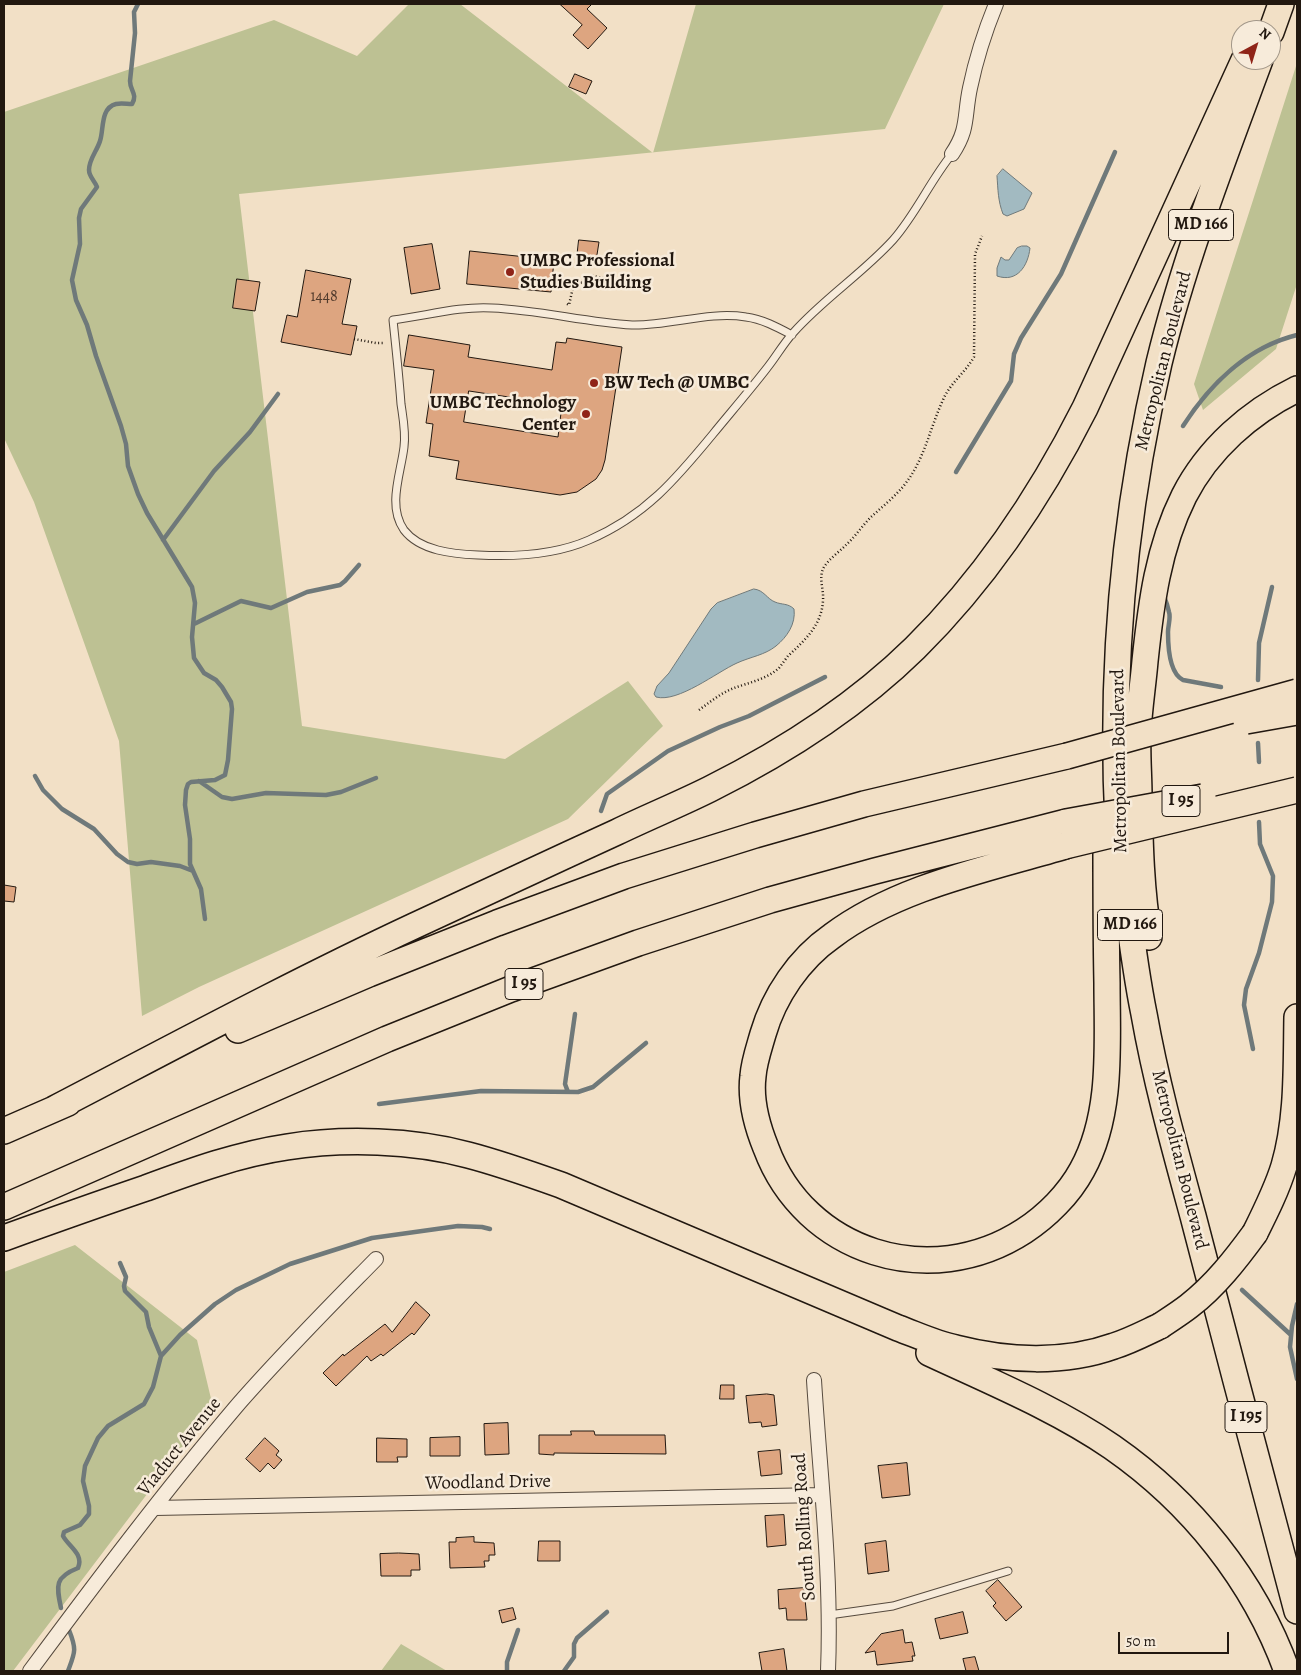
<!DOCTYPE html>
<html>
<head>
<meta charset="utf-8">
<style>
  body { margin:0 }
  #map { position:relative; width:1301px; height:1675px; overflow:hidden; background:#f2e0c6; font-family:Alegreya,serif }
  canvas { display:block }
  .frame { position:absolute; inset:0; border:5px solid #221810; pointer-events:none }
  .north { position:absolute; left:1231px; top:20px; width:50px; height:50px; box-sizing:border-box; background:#f7ebda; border:1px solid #a29789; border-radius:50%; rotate:39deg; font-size:14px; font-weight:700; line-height:20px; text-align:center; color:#221810 }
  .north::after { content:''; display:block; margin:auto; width:18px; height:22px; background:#8f2418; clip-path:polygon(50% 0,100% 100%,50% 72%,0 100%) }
  .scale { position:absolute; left:1118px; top:1632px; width:111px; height:22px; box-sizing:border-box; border:2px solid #221810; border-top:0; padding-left:6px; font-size:15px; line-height:18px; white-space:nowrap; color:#221810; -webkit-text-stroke:4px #f7ebda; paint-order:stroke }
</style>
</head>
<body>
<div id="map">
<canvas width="1301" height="1675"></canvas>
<div class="frame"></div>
<div class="north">N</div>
<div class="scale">50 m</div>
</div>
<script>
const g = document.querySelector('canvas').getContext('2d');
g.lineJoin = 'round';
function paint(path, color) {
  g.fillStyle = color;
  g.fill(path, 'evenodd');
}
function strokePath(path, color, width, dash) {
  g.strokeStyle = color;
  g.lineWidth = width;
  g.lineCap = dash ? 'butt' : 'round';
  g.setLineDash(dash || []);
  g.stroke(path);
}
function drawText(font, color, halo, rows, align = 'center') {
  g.font = font + ' Alegreya,serif';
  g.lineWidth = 5;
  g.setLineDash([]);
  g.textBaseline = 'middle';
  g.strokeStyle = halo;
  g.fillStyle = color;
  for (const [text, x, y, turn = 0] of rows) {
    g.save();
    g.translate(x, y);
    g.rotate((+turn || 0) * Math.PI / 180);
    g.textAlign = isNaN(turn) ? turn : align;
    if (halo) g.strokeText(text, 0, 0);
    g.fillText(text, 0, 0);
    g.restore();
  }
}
paint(new Path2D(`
  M409 4H460L653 153 696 4H944L885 129 239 194 302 726 505 759 628 681 663 726 568 819 199 987 142 1016 119 741 34 502 4 438V112L274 20 357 56Z
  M1297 63V284L1276 349 1203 410 1194 384Z
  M75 1245 197 1340 213 1407 13 1671H4V1272Z
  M401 1644 447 1671H381Z`), '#bdc193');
const water = new Path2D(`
  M1003 169 1032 193 1024 209 1007 216 1003 214C998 201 998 190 997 176Z
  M1022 246H1027L1030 248C1028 266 1017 283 997 276V268L1001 257 1005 260H1009L1017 248Z
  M754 589C764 590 767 599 775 602 782 605 788 603 794 609 796 624 787 637 776 646 765 655 750 657 737 663 717 672 678 703 656 697L654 694 657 686 669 673 711 609 717 603Z`);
paint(water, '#a2bac1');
strokePath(water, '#6f797a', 1);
strokePath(new Path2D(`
  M138 4 134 12 135 33 130 81C130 91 138 94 132 104 127 104 121 103 116 104 100 108 104 130 100 141 97 151 89 159 89 170 89 177 95 181 97 187L81 209 79 218 80 244 72 280 76 300 87 325 96 356 121 426 126 444 128 466 138 494 147 513 192 587 195 603 192 637 194 658 204 673 216 680 222 687 231 702 232 709 228 760 225 775 215 780 191 782 188 784 186 790 185 805 190 839V864L201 889 205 919
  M1183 426C1210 384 1248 347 1297 335
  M956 472 1011 381 1014 354 1021 338 1061 274 1115 152
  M163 540 214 471 250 432 278 394
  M1164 596C1166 601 1168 607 1169 612 1171 618 1168 625 1168 632 1168 646 1169 673 1183 680L1221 687
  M194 624 241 601 271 608 307 592 340 585 345 581 359 565
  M1258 680 1259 643 1272 587
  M1258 743 1259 762
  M35 776 43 790 62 809 94 829 117 854 128 862 137 864 151 862 180 866 193 871
  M199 781 222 797 232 799 266 793 326 795 341 792 376 778
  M601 811 607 794 668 751 720 727 749 716 825 677
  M1253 1049 1244 1005 1246 989 1259 953 1272 902 1273 876 1260 844 1259 822
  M568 1092 565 1084 575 1014
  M379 1104 481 1091 578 1092 593 1087 646 1043
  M120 1263 126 1277 124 1286 125 1291 146 1312 149 1327 161 1356
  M1242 1290 1291 1335
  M1297 1304 1292 1326 1290 1347 1297 1379
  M61 1608C56 1585 55 1577 78 1568 84 1554 69 1547 63 1536L64 1532 80 1525 89 1514V1506L83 1481 85 1466 98 1438 108 1426 144 1404 153 1387 161 1356 180 1335 215 1304 236 1290 290 1264 372 1238 458 1226 482 1227 490 1229
  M68 1671C75 1652 77 1650 69 1630
  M507 1671V1662L518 1630
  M564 1671 574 1657V1644L577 1638 607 1612`), '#6f797a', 4.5);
const building = new Path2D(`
  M560 4H592L587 9 607 28 588 49 573 35 582 25Z
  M575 74 592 81 586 94 569 87Z
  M579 240 599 242 596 261 577 258Z
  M432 244 440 289 411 294 404 248Z
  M470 251 554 260 551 292 467 284Z
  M306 270 351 279 342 324 357 326 351 355 281 342 287 315 297 317Z
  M237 279 260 282 255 311 233 308Z
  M409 335 470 345 468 357 552 370 556 342 566 343 567 338 622 347 605 460 602 470 596 479 577 492 560 495 456 479 459 461 429 456 433 424 426 423 434 370 404 366ZM469 391 562 405 558 437 464 422Z
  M4 885 16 887 14 902 4 901Z
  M416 1302 430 1315 414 1335 412 1333 383 1356 381 1354 371 1361 367 1356 336 1386 323 1373 343 1354 344 1356 385 1324 392 1332Z
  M721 1385H734V1399H720Z
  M767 1394 774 1395 777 1425 762 1427 761 1422 749 1423 746 1396Z
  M508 1423 509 1454 485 1455 484 1424Z
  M571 1431H594L595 1435H665L666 1454 554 1453V1455L539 1454V1435H571Z
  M460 1437V1456H430V1438Z
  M265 1438 279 1451 276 1455 282 1460 274 1469 268 1463 260 1472 246 1459Z
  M377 1438 407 1439V1457H397L398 1462H377Z
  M780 1450 782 1474 761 1476 758 1452Z
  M907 1463 910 1495 882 1498 878 1466Z
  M784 1515 786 1545 767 1547 765 1516Z
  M474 1537V1542L494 1543 495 1555H489V1561H484L485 1567 450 1568 449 1542H456V1538Z
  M539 1541H560V1561H538Z
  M886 1541 889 1571 868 1574 865 1544Z
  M399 1553 419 1554 420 1570H411V1576H381L380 1554Z
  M998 1580 1022 1607 1006 1621 993 1606 996 1603 986 1591Z
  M804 1588 807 1620H787L786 1608 779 1609 778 1590Z
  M513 1608 516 1619 502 1623 499 1611Z
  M963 1612 968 1633 940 1639 935 1619Z
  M903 1630 905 1643 912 1642 915 1656H912L913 1661 877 1665 875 1651 865 1653 881 1634Z
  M784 1649 787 1671H762L759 1653Z
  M975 1657 979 1671H966L963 1659Z`);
paint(building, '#dda580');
strokePath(building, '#221810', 1);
const service = new Path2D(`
  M792 335C777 327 762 319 746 317 708 311 670 326 632 325 585 322 539 310 492 308 459 306 426 316 393 320 396 348 399 376 401 404 403 418 406 433 404 447 401 473 387 506 404 530 420 551 453 554 478 555 515 557 555 555 589 540 645 516 676 479 713 434 731 412 750 390 767 368 776 357 783 344 793 333 823 299 862 274 893 240 916 214 930 181 952 154
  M829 1615 893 1606 1008 1571`);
const minor = new Path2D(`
  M952 154C969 129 964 116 970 88 976 59 985 31 996 4
  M814 1380C820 1477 832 1574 828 1671
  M155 1508 821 1495
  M30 1671C96 1582 163 1493 235 1408 280 1356 328 1308 376 1259`);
const motorway = new Path2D(`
  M1271 32 1281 4
  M1260 60C1223 160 1184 260 1159 363 1124 514 1110 670 1118 824 1119 848 1123 872 1126 896 1131 935 1136 975 1144 1014 1156 1082 1175 1150 1193 1216 1227 1348 1262 1479 1297 1611
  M1065 846C988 869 897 887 832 936 799 959 774 996 763 1034 759 1048 754 1062 753 1076 750 1100 757 1126 766 1148 805 1253 930 1292 1024 1231 1047 1216 1069 1194 1082 1170 1113 1114 1107 1044 1107 983 1106 936 1106 889 1106 842
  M1149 937C1141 891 1140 843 1139 797 1139 776 1137 754 1138 733 1139 709 1143 685 1145 661 1151 604 1158 548 1184 496 1208 449 1250 412 1297 389
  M238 1030 369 974 497 923 624 876 755 835 864 804 1067 756
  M54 1109C173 1047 292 983 414 926 481 895 549 863 617 832 648 817 680 804 710 789 784 752 857 705 915 648 986 578 1040 497 1085 408L1244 60
  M4 1131 68 1103
  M4 1207 387 1039 511 989 638 943 770 900 875 871 1066 822
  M1255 1233C1266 1211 1277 1189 1284 1166 1298 1118 1296 1067 1297 1017
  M4 1238C51 1221 99 1204 146 1188 192 1171 239 1154 287 1147 343 1138 413 1140 468 1155 499 1163 530 1174 561 1185L898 1328C917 1335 936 1344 956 1348 1007 1361 1064 1364 1114 1346 1130 1341 1145 1333 1160 1326
  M929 1353C989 1381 1057 1409 1112 1447 1191 1502 1254 1580 1287 1671`);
strokePath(service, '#564a3e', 9);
strokePath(minor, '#564a3e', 16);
strokePath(motorway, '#221810', 28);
strokePath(new Path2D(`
  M567 304 569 305 574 283 593 282V276L629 283H639
  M354 339 376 343H385
  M699 710C710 702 721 693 734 688 748 683 767 679 779 668 782 664 785 660 788 656 805 640 822 625 823 600 824 589 818 578 824 567 829 559 839 552 846 545 855 537 862 526 871 517 881 508 892 499 901 489 924 463 929 430 943 400 950 383 965 373 974 357L975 254 982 236`), '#221810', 2.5, [1, 2.5]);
strokePath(service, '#f7ebda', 7);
strokePath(minor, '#f7ebda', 14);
strokePath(motorway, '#f2e0c6', 25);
const motorwayBridge = new Path2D(`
  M1246 721 1297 712
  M1067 756 1297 692
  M1066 822 1203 797
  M1065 846 1297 790
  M1160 1326C1169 1320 1180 1313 1189 1306 1215 1286 1236 1259 1255 1233`);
strokePath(motorwayBridge, '#221810', 28, []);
strokePath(motorwayBridge, '#f2e0c6', 25);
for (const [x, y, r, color] of [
  [510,272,5,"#8f2418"],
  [594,383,5,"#8f2418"],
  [586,414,5,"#8f2418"]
]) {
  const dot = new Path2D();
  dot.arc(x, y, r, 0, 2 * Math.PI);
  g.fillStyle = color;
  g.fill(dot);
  strokePath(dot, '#f7ebda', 2);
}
drawText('16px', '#513b2c', null, [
  ["1448",324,297]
]);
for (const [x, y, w] of [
  [1201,225,65],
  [1181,801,38],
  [1130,925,65],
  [524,984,38],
  [1246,1417,42]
]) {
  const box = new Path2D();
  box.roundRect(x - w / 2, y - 15.5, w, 31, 4);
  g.fillStyle = '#f7ebda';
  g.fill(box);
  strokePath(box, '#221810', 1);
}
drawText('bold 18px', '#221810', null, [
  ["MD 166",1201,225],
  ["I 95",1181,801],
  ["MD 166",1130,925],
  ["I 95",524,984],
  ["I 195",1246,1417]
]);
drawText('bold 19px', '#221810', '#f7ebda', [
  ["UMBC Professional",520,261],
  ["Studies Building",520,283],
  ["BW Tech @ UMBC",604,383],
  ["UMBC Technology",576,403,"right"],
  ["Center",576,425,"right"]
], 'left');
drawText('19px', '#221810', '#f7ebda', [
  ["Metropolitan Boulevard",1164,361,-76],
  ["Metropolitan Boulevard",1120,761,-91],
  ["Metropolitan Boulevard",1179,1160,76],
  ["Viaduct Avenue",180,1447,-51],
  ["Woodland Drive",488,1483,-1],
  ["South Rolling Road",805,1527,-94]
]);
</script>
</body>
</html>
